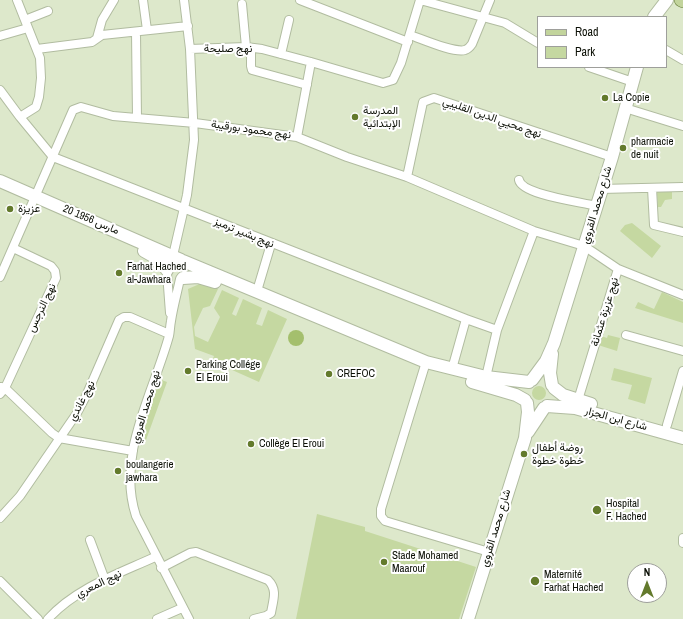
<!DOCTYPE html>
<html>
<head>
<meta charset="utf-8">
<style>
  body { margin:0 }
  #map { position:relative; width:683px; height:619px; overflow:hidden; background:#dde8cb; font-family:"Archivo Narrow",sans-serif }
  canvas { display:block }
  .legend { position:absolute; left:537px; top:16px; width:130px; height:52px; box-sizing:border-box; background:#fff; border:1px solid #9e9f9b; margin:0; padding:5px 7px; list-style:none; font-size:12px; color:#0c1006 }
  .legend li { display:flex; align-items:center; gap:8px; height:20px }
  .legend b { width:20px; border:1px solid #9e9f9b }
  .north { position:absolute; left:627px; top:563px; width:40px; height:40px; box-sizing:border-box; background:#fff; border:1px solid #9e9f9b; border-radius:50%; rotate:0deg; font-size:11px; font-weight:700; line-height:16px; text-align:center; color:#0c1006 }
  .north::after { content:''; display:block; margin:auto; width:14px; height:18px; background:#637a2c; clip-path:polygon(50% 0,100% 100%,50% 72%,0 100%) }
</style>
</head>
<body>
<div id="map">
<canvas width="683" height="619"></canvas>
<ul class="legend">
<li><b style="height:5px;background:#c2d49c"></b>Road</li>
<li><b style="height:11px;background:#c5d8a1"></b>Park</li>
</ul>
<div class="north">N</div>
</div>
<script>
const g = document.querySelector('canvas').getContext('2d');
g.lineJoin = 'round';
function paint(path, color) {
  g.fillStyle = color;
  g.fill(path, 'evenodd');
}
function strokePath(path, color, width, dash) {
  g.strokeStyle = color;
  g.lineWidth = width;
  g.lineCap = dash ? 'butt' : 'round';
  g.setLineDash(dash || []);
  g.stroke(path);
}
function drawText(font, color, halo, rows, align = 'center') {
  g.font = font + ' "Archivo Narrow",Vazirmatn,sans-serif';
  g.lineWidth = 4;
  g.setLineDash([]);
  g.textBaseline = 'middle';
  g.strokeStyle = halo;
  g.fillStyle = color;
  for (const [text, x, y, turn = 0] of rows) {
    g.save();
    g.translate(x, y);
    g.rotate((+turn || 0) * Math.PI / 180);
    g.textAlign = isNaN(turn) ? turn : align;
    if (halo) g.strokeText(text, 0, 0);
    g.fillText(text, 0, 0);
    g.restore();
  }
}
paint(new Path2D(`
  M672 191V199L665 200 661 207H658L657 192Z
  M632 223 661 246 652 258 620 231 625 225Z
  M204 282 218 289 210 306 203 308 194 327 195 336 208 342 220 317 214 308 222 290 239 298 232 314 236 316 243 299 262 308 256 324 262 326 268 310 287 319 259 382 212 361 214 356 195 349 188 289Z
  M662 292 683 302V323L635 308 638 302 654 309Z
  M608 335 620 338 617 351 598 345 601 336 607 338Z
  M614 368 652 378 645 404 628 399 632 385 611 380Z
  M159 379 167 382 146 440 143 442 139 440Z
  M532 393a7 7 0 1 1 14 0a7 7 0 1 1-14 0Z
  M317 514 365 527V531L476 567 459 619H296Z`), '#c5d8a1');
paint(new Path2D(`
  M288 338a8 8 0 1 1 16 0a8 8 0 1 1-16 0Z`), '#a4bf6d');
const minor = new Path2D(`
  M17 0 40 58 41 78 39 97 36 107 20 117
  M143 0 147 30
  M300 0 408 42
  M242 4 246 47
  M25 20 48 11
  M136 32 137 118
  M410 35C422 39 453 53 465 50 468 49 470 47 472 44L490 0
  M0 36 28 28
  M97 38 102 20 114 0
  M251 48V66L252 70 307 85
  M37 49 92 42 102 35 188 26
  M190 49 246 47 262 49 311 62
  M666 50 683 60
  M281 54 289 20
  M589 67 633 82
  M0 90 20 117 53 157 466 319 452 369
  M625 108 683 126
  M297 137 311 62 383 83 393 80 401 63 420 0 505 23 538 43
  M407 177 423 102 434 98 612 157
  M519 180C522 195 582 202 596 206
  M652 188 654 225 683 232
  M601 189 683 187
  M172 260 187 195 194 140 190 49 184 0
  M167 273 170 313
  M0 277 73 110 81 107 113 116 195 123 297 137 347 157 407 177 534 231 584 246 618 269
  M180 279C177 293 173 307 171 321 170 326 170 331 169 336 153 394 116 455 136 516L189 619
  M257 291 271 244
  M466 319 497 330
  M626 335 683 351
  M426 362 381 509V516L385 521 489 552
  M486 377 497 330 534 231
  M1 387 5 388 52 433 59 438 133 451
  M0 394 5 388 56 278 55 271 51 266 13 248
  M578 400 618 269 683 295
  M667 425 683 371
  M0 518 20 496 77 413 86 396 119 320 124 317H130L169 334
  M683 538V543
  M90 540 105 580
  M161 568 190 553 196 552 268 580C278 590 273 600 271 613L266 616 254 619
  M0 581 38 619
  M48 619C76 588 118 574 155 557
  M157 619 182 608`);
const secondary = new Path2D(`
  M654 17 667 0
  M0 181 181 260
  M144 251 160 260 167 270
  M183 261 426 362 486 377 529 382
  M183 278 198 277 215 282
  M552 354 550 373 552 385
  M532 380 546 361 554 343 612 157 637 67
  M472 382 516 395 525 400
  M554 388 563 395 591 404
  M547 406 575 408 683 438
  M528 432 544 408
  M468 619 525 438 528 412 527 403`);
const primary = new Path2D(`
  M681 0 683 1`);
strokePath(minor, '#b1bca0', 10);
strokePath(secondary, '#b1bca0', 14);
strokePath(primary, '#687d3d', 14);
strokePath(minor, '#fff', 8);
strokePath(secondary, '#fff', 12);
strokePath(primary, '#c2d49c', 13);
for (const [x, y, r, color] of [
  [605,98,4,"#637a2c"],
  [355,117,4,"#637a2c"],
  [623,148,4,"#637a2c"],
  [10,209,4,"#637a2c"],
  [119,273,4,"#637a2c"],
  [188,371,4,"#637a2c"],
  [329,374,4,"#637a2c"],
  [251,444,4,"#637a2c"],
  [524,454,4,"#637a2c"],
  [118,471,4,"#637a2c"],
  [597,510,5,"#637a2c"],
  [384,562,4,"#637a2c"],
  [535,581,5,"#637a2c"]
]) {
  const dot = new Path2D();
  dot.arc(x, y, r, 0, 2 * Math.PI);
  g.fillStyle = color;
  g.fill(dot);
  strokePath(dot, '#fff', 1.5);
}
drawText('11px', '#0c1006', '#fff', [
  ["نهج صليحة",228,49],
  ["نهج محيي الدين القليبي",492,118,19],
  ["نهج محمود بورقيبة",251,130,8],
  ["شارع محمد القروي",597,205,-73],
  ["20 مارس 1956",91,220,23],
  ["نهج بشير ترميز",244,233,22],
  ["نهج النرجس",42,308,-65],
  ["نهج عزيزة عثمانة",605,312,-73],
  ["نهج غاندي",82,401,-62],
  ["نهج محمد العروي",146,407,-73],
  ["شارع ابن الجزار",616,419,15],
  ["شارع محمد القروي",496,528,-73],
  ["نهج المعري",99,584,-26]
]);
drawText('11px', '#0c1006', '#fff', [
  ["La Copie",613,98],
  ["المدرسة",363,111],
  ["الإبتدائية",363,124],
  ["pharmacie",631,142],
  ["de nuit",631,155],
  ["عزيزة",18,209],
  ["Farhat Hached",127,267],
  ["al-Jawhara",127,280],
  ["Parking Collége",196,365],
  ["El Eroui",196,378],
  ["CREFOC",337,374],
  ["Collège El Eroui",259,444],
  ["روضة أطفال",532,448],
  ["خطوة خطوة",532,461],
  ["boulangerie",126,465],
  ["jawhara",126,478],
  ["Hospital",606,504],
  ["F. Hached",606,517],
  ["Stade Mohamed",392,556],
  ["Maarouf",392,569],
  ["Maternité",544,575],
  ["Farhat Hached",544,588]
], 'left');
</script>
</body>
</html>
